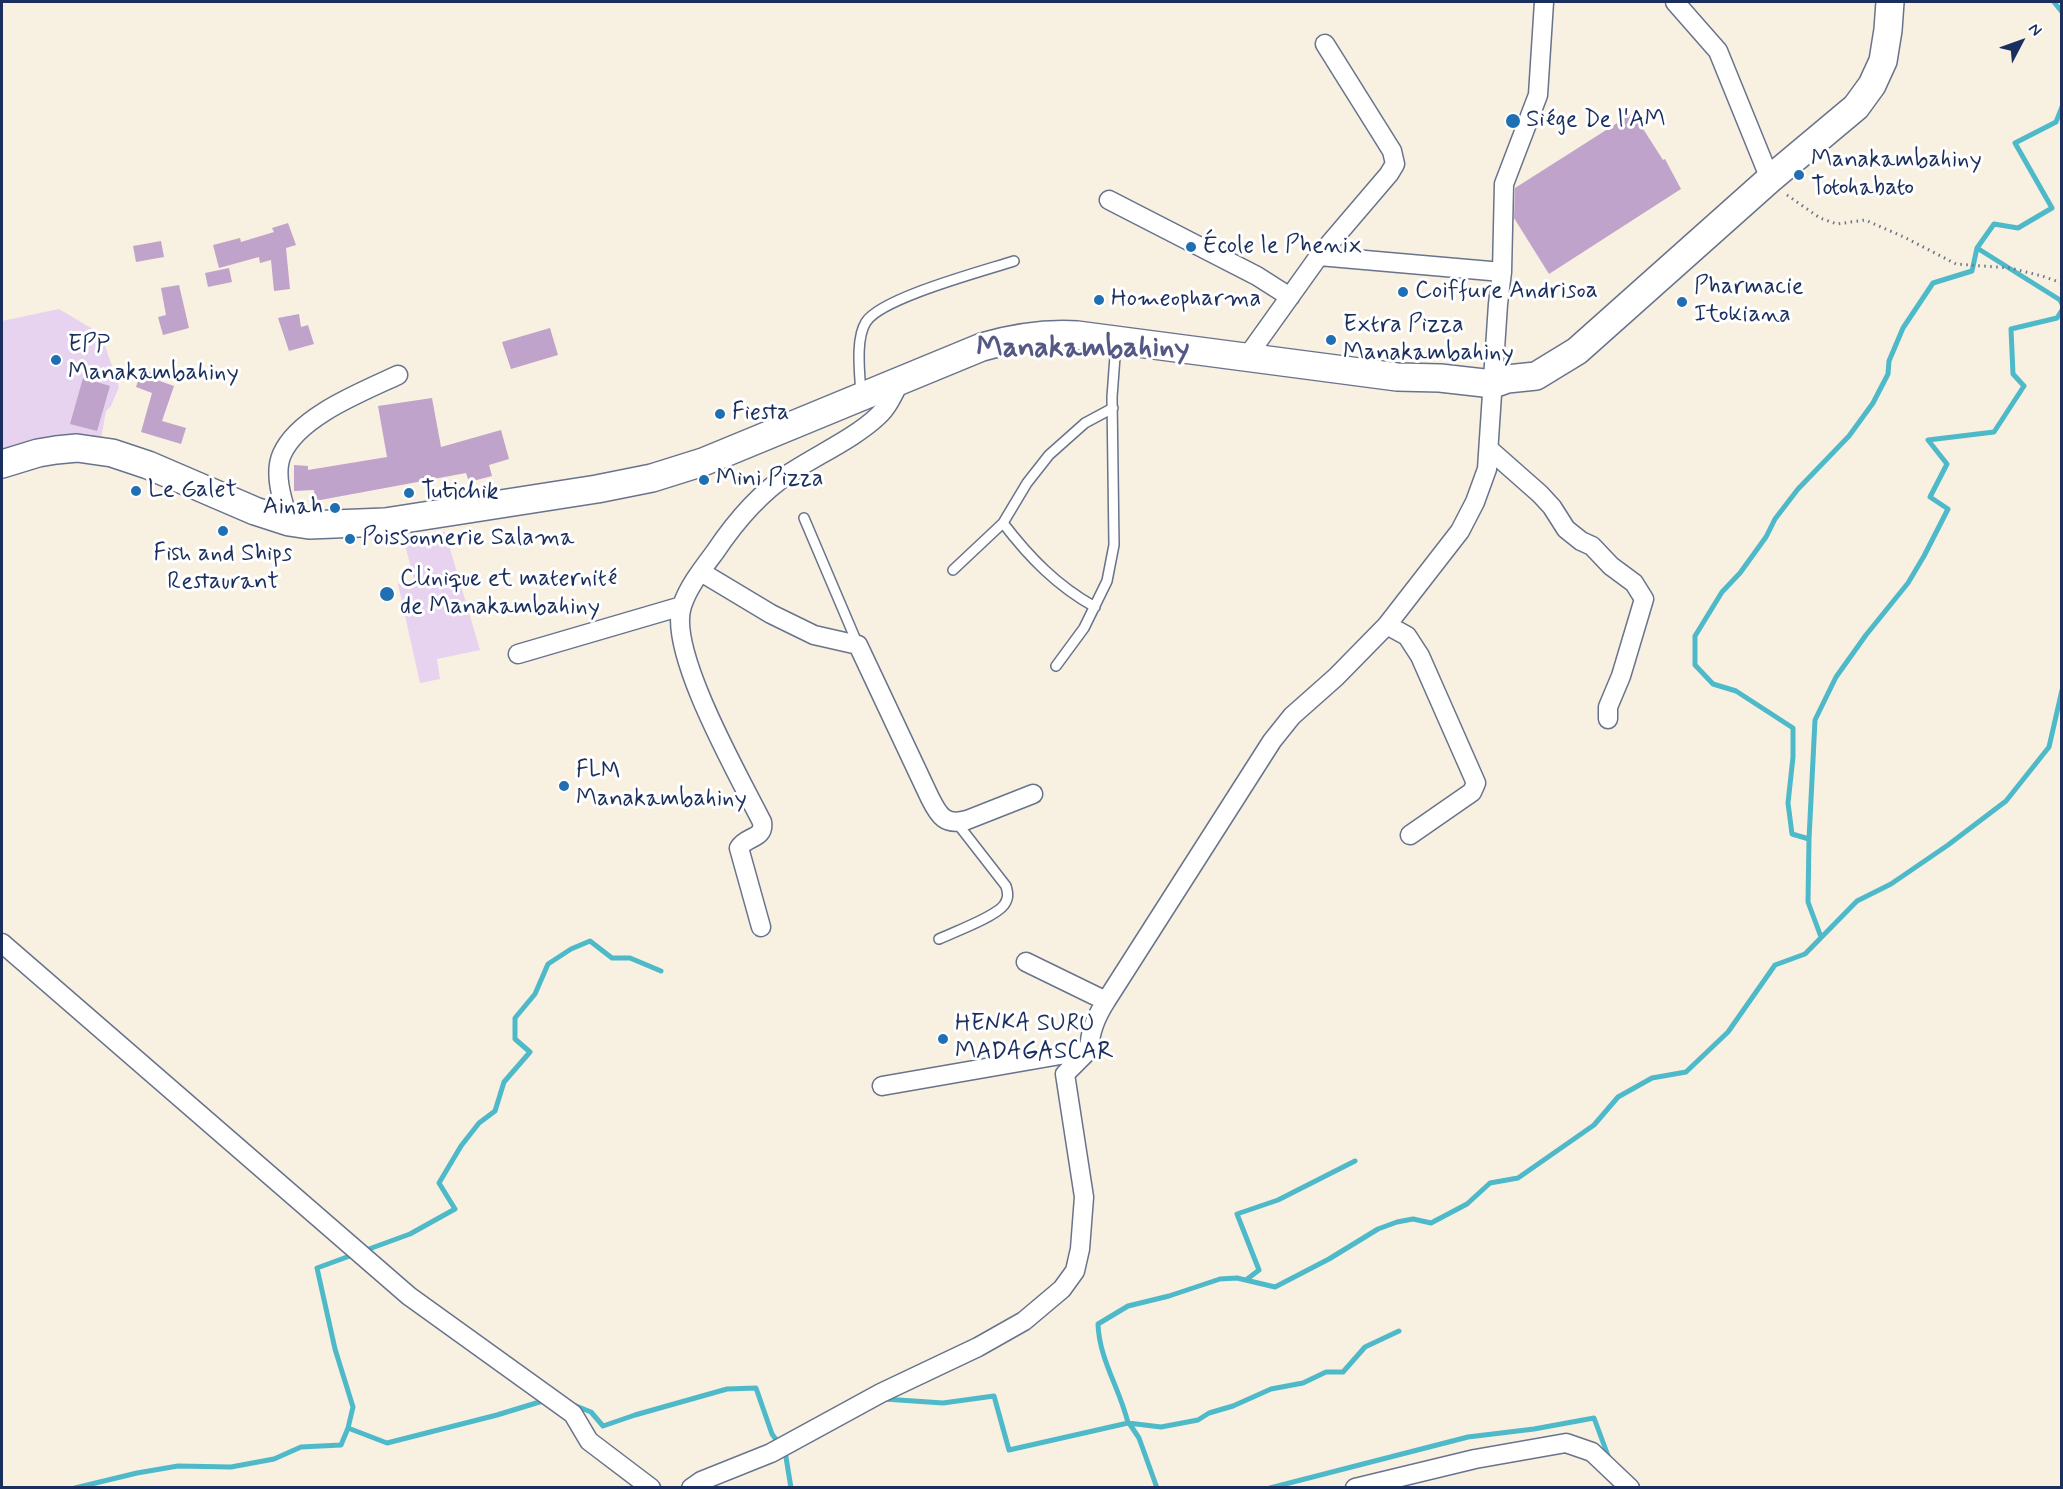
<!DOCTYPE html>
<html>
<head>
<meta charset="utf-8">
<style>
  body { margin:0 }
  #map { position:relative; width:2063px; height:1489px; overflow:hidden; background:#f8f0e1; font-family:Mynerve,sans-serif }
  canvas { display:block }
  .frame { position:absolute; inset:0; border:3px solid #1b2f5e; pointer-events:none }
  .north { position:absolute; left:1991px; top:12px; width:60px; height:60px; -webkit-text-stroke:4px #fff; paint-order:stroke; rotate:49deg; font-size:16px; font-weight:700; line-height:24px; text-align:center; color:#1b2f5e }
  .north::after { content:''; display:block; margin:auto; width:21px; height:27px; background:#1b2f5e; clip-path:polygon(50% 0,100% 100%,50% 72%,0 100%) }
</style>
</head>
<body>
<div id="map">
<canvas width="2063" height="1489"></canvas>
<div class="frame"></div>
<div class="north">N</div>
</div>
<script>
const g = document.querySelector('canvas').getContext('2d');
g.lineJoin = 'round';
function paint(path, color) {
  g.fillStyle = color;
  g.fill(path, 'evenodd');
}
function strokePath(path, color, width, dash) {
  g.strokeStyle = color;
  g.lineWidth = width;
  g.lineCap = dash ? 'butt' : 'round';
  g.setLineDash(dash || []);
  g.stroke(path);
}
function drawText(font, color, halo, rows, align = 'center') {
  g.font = font + ' Mynerve,sans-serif';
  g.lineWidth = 6;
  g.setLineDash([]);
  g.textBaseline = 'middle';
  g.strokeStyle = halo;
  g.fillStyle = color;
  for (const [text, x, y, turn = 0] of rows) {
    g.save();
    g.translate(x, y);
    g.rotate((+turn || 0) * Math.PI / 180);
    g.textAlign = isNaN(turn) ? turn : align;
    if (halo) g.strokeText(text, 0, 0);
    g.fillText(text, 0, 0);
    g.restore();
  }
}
paint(new Path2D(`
  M59 309 101 334 119 387 111 406 106 411 101 438 2 459V321Z
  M445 532 480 650 437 659 440 679 420 683 398 584 414 579 403 537Z`), '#e7d2ef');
strokePath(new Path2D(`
  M2054 2 2062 12
  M1977 248 2060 300 2062 304
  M1809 839 1815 720 1836 677 1866 635 1908 583 1924 556 1948 509 1930 497 1947 464 1928 440 1994 432 2024 386 2013 374 2011 329 2057 318 2062 310
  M1821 937 1808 902 1809 839 1792 834 1788 803 1793 757V728L1736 691 1713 684 1695 665V636L1722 592 1740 573 1766 537 1775 519 1798 489 1849 436 1873 403 1888 374 1889 361 1903 328 1933 283 1972 271 1977 248 1994 224 2018 228 2052 208 2015 143 2056 122 2062 107
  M1246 1280 1259 1270 1237 1214 1278 1200 1355 1161
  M884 1399 943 1403 994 1396 1009 1450 1128 1423C1120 1389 1099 1359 1098 1324L1128 1306 1169 1296 1220 1279 1237 1278 1275 1287 1329 1259 1378 1229 1397 1222 1413 1219 1431 1223 1467 1204 1490 1183 1518 1178 1594 1125 1618 1097 1652 1078 1686 1072 1728 1032 1775 965 1805 954 1857 901 1891 884 1948 845 2006 801 2049 747 2062 690
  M571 1404 591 1412 603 1426 635 1415 727 1389 756 1388 772 1434 780 1445
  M1128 1423 1161 1427 1198 1420 1209 1413 1233 1406 1271 1389 1303 1383 1326 1372H1343L1365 1347 1399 1331
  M1129 1423 1139 1438 1157 1488
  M348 1428 353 1407 335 1349 317 1268 410 1234 455 1209 439 1183 461 1146 479 1123 495 1111 504 1082 530 1052 515 1039V1018L535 994 548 964 571 949 590 941 612 958H630L661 971
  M785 1451 791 1488
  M75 1488 137 1473 178 1466 231 1467 274 1459 301 1447 341 1445 348 1428 387 1443 497 1415 546 1400
  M1270 1488 1468 1437 1534 1429 1594 1418 1610 1461`), '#4ebac9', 5);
paint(new Path2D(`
  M1633 113 1663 160 1665 159 1681 189 1549 274 1514 218 1515 188Z
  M288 223 296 245 286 248 290 289 274 291 271 260 260 263 259 257 219 268 213 245 240 238 241 242 274 232 272 228Z
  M161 241 164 257 136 262 133 246Z
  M229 268 232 282 208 287 205 273Z
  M179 285 189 328 163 335 158 317 166 315 161 288Z
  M299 314 301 327 308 325 314 344 289 351 278 318Z
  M550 328 558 355 511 369 502 342Z
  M142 369 159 375 157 380 174 386 162 421 186 428 181 444 141 432 152 393 136 387Z
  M83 378 110 386 97 431 70 424Z
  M432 398 441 447 501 430 509 459 489 465 492 476 469 482 466 473 315 501 314 490 294 491V465L308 466V470L387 457 378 406Z`), '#c0a3ca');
const lane = new Path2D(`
  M861 395C860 375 855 339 866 322 881 298 983 271 1014 261
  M804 518 858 645
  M1003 523C1029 557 1057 586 1095 607
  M953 570 1003 523 1027 483 1049 455 1085 423 1113 408
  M1056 666 1084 628 1107 581 1114 545 1112 397 1116 343
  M939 939C954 932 995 917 1004 905 1009 898 1008 893 1006 886L957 823`);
const street = new Path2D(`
  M1675 2 1718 51 1770 179
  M1325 44 1392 151 1395 164 1389 174 1319 256 1502 272
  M1109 200 1257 276 1290 297
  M1246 358 1319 256
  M1489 449 1540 494 1552 507 1566 529 1581 541 1592 546 1611 566 1634 583 1644 599 1621 676 1608 707V719
  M289 522C283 502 273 474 282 454 299 416 362 392 398 375
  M701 572 771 614 814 635 858 645 930 798C939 816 945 826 967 820L1033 794
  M1387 625 1460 531 1475 502 1487 469 1498 304 1502 272 1504 184 1538 95 1544 2
  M518 654 682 606
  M761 927 739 848C746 836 765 839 762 822 740 778 667 651 682 606 688 587 703 568 715 552 735 522 760 493 790 473 817 455 855 438 878 416 888 407 894 393 900 381
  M2 943 409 1296 573 1414 589 1441 651 1488
  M1106 1001 1272 741 1292 716 1336 677 1387 625 1407 636 1420 656 1476 783 1472 792 1410 835
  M882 1086 1089 1050
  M691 1488 701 1481 771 1453 881 1393 978 1347 1024 1321 1062 1289 1075 1271 1080 1249 1084 1197 1065 1074 1089 1050C1090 1031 1096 1017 1106 1001L1026 962
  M1355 1488 1475 1459 1566 1443 1592 1452 1630 1488`);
const secondary = new Path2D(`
  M2 464 38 453 56 450 77 448 112 453 148 465 255 511 289 522 309 525 385 522 597 489 652 478 703 462 982 347C1013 338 1044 333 1077 335L1397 377 1440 378 1493 384 1507 379 1536 376 1577 351 1770 179 1856 107 1872 85 1883 61 1888 30 1890 2`);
strokePath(lane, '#68738c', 12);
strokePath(street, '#68738c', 21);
strokePath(secondary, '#68738c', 30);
strokePath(new Path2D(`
  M1787 195 1820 218 1837 224 1865 220 1904 237 1956 264 2010 268 2042 276 2062 283`), '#68738c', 3, [1.5, 4.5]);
strokePath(lane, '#fff', 9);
strokePath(street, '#fff', 18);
strokePath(secondary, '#fff', 27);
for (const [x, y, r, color] of [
  [1513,121,8,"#1f6fb2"],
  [1799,175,6,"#1f6fb2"],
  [1191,247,6,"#1f6fb2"],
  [1403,292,6,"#1f6fb2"],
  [1099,300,6,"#1f6fb2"],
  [1682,302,6,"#1f6fb2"],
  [1331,340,6,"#1f6fb2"],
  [56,360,6,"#1f6fb2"],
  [720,414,6,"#1f6fb2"],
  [704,480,6,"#1f6fb2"],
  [136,491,6,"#1f6fb2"],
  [409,493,6,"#1f6fb2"],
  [335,508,6,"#1f6fb2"],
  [223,531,6,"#1f6fb2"],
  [350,539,6,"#1f6fb2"],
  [387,594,8,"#1f6fb2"],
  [564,786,6,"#1f6fb2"],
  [943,1039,6,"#1f6fb2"]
]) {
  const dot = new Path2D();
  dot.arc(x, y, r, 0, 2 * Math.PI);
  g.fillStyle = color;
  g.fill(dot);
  strokePath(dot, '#fff', 2);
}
drawText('24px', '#1b2f5e', '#fff', [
  ["Siége De l'AM",1526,121],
  ["Manakambahiny",1811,161],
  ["Totohabato",1811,189],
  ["École le Phenix",1203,247],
  ["Pharmacie",1694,288],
  ["Itokiana",1694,316],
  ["Coiffure Andrisoa",1415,292],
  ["Homeopharma",1111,300],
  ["Extra Pizza",1343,326],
  ["Manakambahiny",1343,354],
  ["EPP",68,346],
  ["Manakambahiny",68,374],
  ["Fiesta",732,414],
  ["Mini Pizza",716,480],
  ["Le Galet",148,491],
  ["Tutichik",421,493],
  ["Ainah",323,508,"right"],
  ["Poissonnerie Salama",362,539],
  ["Fish and Ships",223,555,"center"],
  ["Restaurant",223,583,"center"],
  ["Clinique et maternité",400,580],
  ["de Manakambahiny",400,608],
  ["FLM",576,772],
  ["Manakambahiny",576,800],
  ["HENKA SURU",955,1025],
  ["MADAGASCAR",955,1053]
], 'left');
drawText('bold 30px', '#555884', '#fff', [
  ["Manakambahiny",1083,350]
]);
</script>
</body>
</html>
